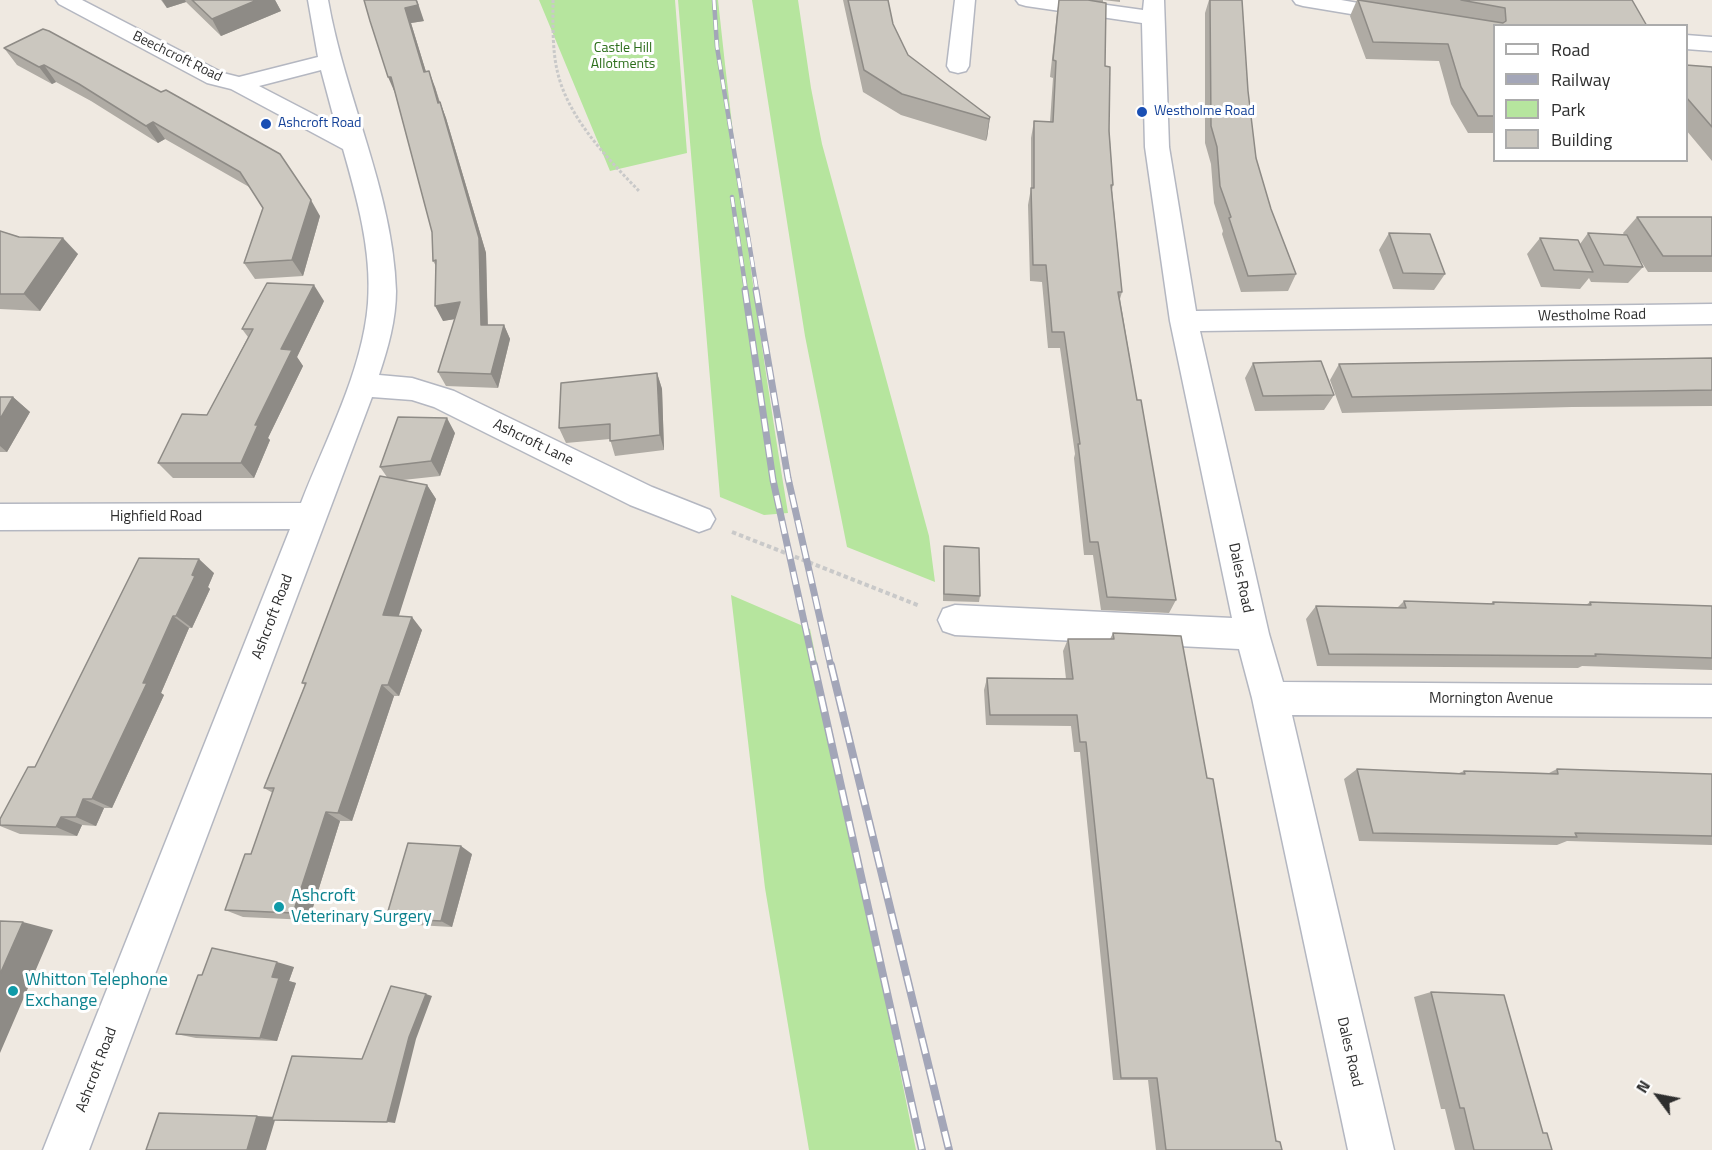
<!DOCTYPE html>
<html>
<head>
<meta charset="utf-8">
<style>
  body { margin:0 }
  #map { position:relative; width:1712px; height:1150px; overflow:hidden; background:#efe9e1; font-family:"Titillium Web",sans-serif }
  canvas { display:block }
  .legend { position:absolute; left:1493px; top:24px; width:195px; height:138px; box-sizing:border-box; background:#fff; border:2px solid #ababab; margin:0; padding:8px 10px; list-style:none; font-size:18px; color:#2e2e2e }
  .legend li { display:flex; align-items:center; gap:12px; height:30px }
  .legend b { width:30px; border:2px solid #ababab }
  .north { position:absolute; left:1628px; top:1066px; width:60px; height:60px; -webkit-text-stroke:4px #fff; paint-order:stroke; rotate:302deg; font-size:16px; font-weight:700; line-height:24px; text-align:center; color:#2e2e2e }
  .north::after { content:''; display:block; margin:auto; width:21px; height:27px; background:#2e2e2e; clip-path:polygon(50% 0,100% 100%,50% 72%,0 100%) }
</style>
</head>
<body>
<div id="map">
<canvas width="1712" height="1150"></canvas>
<ul class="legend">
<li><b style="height:8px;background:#fff"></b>Road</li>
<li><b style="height:8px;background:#a3a6b8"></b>Railway</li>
<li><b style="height:16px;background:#b6e59e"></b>Park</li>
<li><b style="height:16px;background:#cbc7bf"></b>Building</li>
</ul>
<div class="north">N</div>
</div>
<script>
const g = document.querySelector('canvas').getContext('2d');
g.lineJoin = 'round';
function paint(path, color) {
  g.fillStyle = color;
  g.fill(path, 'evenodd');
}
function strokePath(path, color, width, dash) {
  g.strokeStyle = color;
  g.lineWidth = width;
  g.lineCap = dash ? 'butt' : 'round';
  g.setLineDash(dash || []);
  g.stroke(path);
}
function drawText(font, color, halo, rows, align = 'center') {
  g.font = font + ' "Titillium Web",sans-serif';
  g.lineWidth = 6;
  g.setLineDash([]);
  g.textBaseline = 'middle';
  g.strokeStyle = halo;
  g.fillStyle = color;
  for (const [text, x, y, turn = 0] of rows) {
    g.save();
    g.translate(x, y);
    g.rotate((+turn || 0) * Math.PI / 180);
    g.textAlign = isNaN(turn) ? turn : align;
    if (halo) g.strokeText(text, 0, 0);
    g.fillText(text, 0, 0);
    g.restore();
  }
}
paint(new Path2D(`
  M539 0H675L687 153 610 171Z
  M678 0H718C736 172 760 342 788 513L764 515 720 497Z
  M752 0H798L811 88 822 144 929 536 935 582 847 547 805 336Z
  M731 595 810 629 916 1150H809L765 888Z`), '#b6e59e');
const minor = new Path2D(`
  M56 0H82L223 73 239 77 318 57 308 0H328C345 98 393 191 396 291 396 320 388 348 379 375L412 378 454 391 652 487 710 510 715 519 710 528 699 532 630 505 434 407 412 400 372 397 89 1150H43L290 529 0 530V504L301 503C325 441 363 370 368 303 372 251 357 198 343 149L231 89 207 83 59 4ZM321 70 336 126 259 86Z
  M955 0H975L969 66 966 71 958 73 950 71 947 66Z
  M1016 0H1071L1143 10 1144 0H1164L1169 147 1196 311 1712 304V324L1200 331 1269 634 1283 682 1712 685V717L1292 715 1394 1150H1348L1252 698 1239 649 955 635 943 631 938 620 943 609 955 605 1232 618 1170 321 1145 147 1142 23 1026 6 1019 4Z
  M1293 0H1341L1399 10 1407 11 1410 16 1407 21 1399 22 1303 6 1296 4Z
  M1686 35 1712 37V51L1686 49Z`);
strokePath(minor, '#b4b7c1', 3);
strokePath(new Path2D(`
  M553 0C553 24 552 51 558 74 569 119 609 160 640 192`), '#c9c9c9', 3, [3, 2]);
strokePath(new Path2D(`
  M732 532 920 606`), '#c9c9c9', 4, [4.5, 3]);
paint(minor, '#fff');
const railFar2 = new Path2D(`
  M714 0 717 47 757 291
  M732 197 746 291`);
const railFar1 = new Path2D(`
  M745 290 773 480 814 667
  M756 290 788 478 831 667`);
const rail = new Path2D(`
  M814 665 922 1150
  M831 665 949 1150`);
strokePath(railFar2, '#a3a6b8', 4.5);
strokePath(railFar1, '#a3a6b8', 7);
strokePath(rail, '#a3a6b8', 8);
strokePath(railFar2, '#fff', 3, [10]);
strokePath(railFar1, '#fff', 4.5, [13]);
strokePath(rail, '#fff', 5, [16]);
paint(new Path2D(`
  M161 0H275L281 11 221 36 186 2 167 8Z
  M843 0H888L893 24 908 55 990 117 987 138 986 141 901 115 863 92Z
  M1059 0H1120V2L1103 0V2L1105 66 1113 185 1112 190 1122 292 1120 299 1137 400 1176 600 1169 613 1101 610 1093 555H1084L1074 458 1075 454 1060 348H1048L1042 282 1030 281 1028 205 1031 188V138L1034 121 1050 122 1053 78 1050 77 1057 13Z
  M1209 0H1242L1248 91 1256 158 1271 209 1296 274 1288 291 1241 292 1222 234 1223 231 1214 203 1211 164 1205 143V13Z
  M1354 0H1632L1494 26V133H1468L1451 104 1439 61 1366 59 1350 16 1357 0Z
  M370 21H424L411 23 426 72 435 87 440 102 446 118 486 253 488 325H504L510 339 498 388 446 386 438 372 455 319 443 321 436 266 433 261 432 232 395 93Z
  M43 29 320 216 303 276 255 279 244 263 263 208 251 188 165 139 158 143 91 101 56 82 52 84 17 65 4 48Z
  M1686 65 1712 67V161L1686 130Z
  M1637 217H1712V272H1648L1637 255 1643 267 1628 283 1591 282 1589 278 1580 289 1541 287 1527 254 1540 238 1580 244 1588 233 1624 235 1623 233Z
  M0 231 78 254 40 311 0 309Z
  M1389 233 1445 274 1434 290 1393 289 1379 250Z
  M324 301 297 357 303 366 268 438 270 440 254 478H173L158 463 207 415 248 337 242 329Z
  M1712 358V406L1572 407 1342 413 1330 380 1339 364Z
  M1253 363 1334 395 1324 410 1255 411 1245 378Z
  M657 373 662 389 664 450 615 456 610 439 566 443 559 428Z
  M0 397H13L30 412 7 452H0Z
  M455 433 440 476 403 480 427 485 436 499 398 616 422 630 399 696H394L352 821H340L309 920 243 917 225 910 251 854 273 793 264 788 305 685 302 683 387 477 380 467Z
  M944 546 980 596 979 602 943 601V553Z
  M139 558 214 573 208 587 210 589 192 628H189L161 693 164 695 112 808H104L96 826 82 825 77 836 20 834 0 826V819L35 767Z
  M1404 601 1490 604 1493 602 1586 605 1590 602 1712 606V670L1582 666 1578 668 1317 666 1306 619 1316 606 1398 607Z
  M1113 633 1207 778 1276 1141 1282 1150H1156L1148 1080H1113L1080 752H1074L1071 726 986 725 984 690 987 678 1066 679 1063 651 1068 639H1110Z
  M1357 769 1459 773 1464 771 1549 773 1557 769 1712 774V845L1567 841 1557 845 1359 841 1344 779Z
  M472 854 452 927 399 924 386 918Z
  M294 967 289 981 296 983 277 1041 196 1038 176 1034 202 975Z
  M1431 992 1543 1133 1552 1150H1455L1445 1109H1441L1414 997Z`), '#afaba4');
paint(new Path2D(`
  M162 0H185L186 2 167 8Z
  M257 0H275L281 11 221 36 212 19Z
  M417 0 424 21 411 23 431 88 424 72 405 8Z
  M44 65 56 82 52 84 39 67Z
  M429 71 435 87 444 118 438 103Z
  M388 77H391L395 93Z
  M440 102 446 118 486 253 488 340 481 325Z
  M990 117 987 138 986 141 989 119Z
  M153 122 165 139 158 143 146 126Z
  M311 200 320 216 303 276 292 260Z
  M63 238 78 254 40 311 24 294Z
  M314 285 324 301 297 357 303 366 268 438 270 440 254 478 241 463 281 349Z
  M460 302 467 317 443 321 435 306Z
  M504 325 510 339 498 388 491 374Z
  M657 373 662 389 664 450 660 435Z
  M13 397 30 412 7 452 0 446V419Z
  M447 418 455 433 440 476 431 461Z
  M427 485 436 499 395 628 383 615Z
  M199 559 214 573 208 587 210 589 192 628 176 616 192 575Z
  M173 616 189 628 161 693 164 695 112 808 92 799Z
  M412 617 422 630 399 696 388 685Z
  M382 685 394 696 352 821 338 813Z
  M83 799 104 808 96 826 76 817Z
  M326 812 340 821 309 920 293 913Z
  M61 817 82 825 77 836 56 827Z
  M461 846 472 854 452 927 441 921Z
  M23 922 53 930 0 1053V974Z
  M277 962 294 967 289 981 296 983 277 1041 260 1038 272 977Z
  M426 994 432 996 416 1039 395 1123 387 1122 409 1037Z
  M257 1116 276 1117 266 1150H247Z`), '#8e8b86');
const building = new Path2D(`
  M192 0H257L212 19Z
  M364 0H416L418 5 405 8 424 72 429 71 438 103 440 102 479 238 481 325H504L491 374 438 372 460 302 435 306 436 260 433 261 432 232 391 77H388L370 21Z
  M848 0H888L893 24 908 55 990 117 989 119 902 94 864 70Z
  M1059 0H1088L1106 3 1105 66 1110 67 1109 131 1113 185H1111L1122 292H1118L1137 400H1141L1176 600 1107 597 1098 542H1090L1078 444H1080L1064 332H1052L1046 265H1033L1031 188H1034V121L1053 122 1056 61 1053 60Z
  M1210 0H1242L1248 91 1256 158 1271 209 1296 274 1248 276 1229 218 1231 217 1220 186 1217 147 1211 126Z
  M1358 0 1503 23 1506 21 1505 8 1461 0H1632L1647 26H1494V116H1478L1461 87 1448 44 1373 42Z
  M43 29 49 31 161 92 166 90 280 154 311 200 292 260 244 263 263 208 240 172 153 122 146 126 79 84 44 65 39 67 4 48Z
  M1686 65 1712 67V127L1686 97Z
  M1637 217H1712V256H1663Z
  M0 231 19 237 63 238 24 294H0Z
  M1389 233 1430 234 1445 274 1403 273Z
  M1588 233 1627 235 1643 267 1604 265Z
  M1540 238 1578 240 1593 272 1554 270Z
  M267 283 314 285 281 349 292 350 255 425H258L241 463H158L182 414 207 415 253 329H242Z
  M1712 358V390L1587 392 1352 397 1339 364Z
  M1321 361 1334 395 1263 396 1253 363Z
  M657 373 660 435 610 441V424L559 428 561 383Z
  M0 397H13L0 419Z
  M398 417 447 418 431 461 380 467Z
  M380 476 427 485 383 615 412 617 388 685H382L338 813 326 812 293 913 225 910 245 854H251L274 788H264L306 683H302Z
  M944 546 979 548 980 596 944 594Z
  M139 558 199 559 192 575 195 576 176 616H173L143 683H147L92 799H83L76 817H61L56 827 0 825V819L28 767H35Z
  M1404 601 1494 604 1493 602 1591 605 1590 602 1712 606V658L1595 654 1596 656 1329 654 1316 606 1406 608Z
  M1113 633 1181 636 1207 778 1213 779 1276 1141 1280 1142 1282 1150H1166L1157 1078H1121L1086 742H1080L1077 715H990L987 678 1073 679 1068 639H1114Z
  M1357 769 1465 774 1464 771 1558 774 1557 769 1712 774V836L1575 833 1577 837 1373 833Z
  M408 843 461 846 441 921 386 918Z
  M0 921 23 922 0 974Z
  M212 948 277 962 272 977 279 978 260 1038 176 1034 198 975H202Z
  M391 986 426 994 409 1037 387 1122 272 1120 292 1056 362 1059Z
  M1431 992 1504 995 1543 1133H1547L1552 1150H1474L1464 1108H1460Z
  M159 1113 257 1116 247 1150H146Z`);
paint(building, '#cbc7bf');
strokePath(building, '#8e8b86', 1.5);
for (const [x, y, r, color] of [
  [1142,112,6,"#1a4fb4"],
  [266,124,6,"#1a4fb4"],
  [279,907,6,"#0f9aa8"],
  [13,991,6,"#0f9aa8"]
]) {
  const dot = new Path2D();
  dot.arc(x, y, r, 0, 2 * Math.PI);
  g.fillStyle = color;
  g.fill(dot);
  strokePath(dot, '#fff', 2);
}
drawText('14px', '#2c6e1b', '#fff', [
  ["Castle Hill",623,49],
  ["Allotments",623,65]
]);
drawText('14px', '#2e2e2e', '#fff', [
  ["Beechcroft Road",177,57,26]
]);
drawText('14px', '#164399', '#fff', [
  ["Westholme Road",1154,112],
  ["Ashcroft Road",278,124]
], 'left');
drawText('15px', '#2e2e2e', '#fff', [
  ["Westholme Road",1592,316,-1],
  ["Ashcroft Lane",533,443,26],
  ["Highfield Road",156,517],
  ["Dales Road",1240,578,78],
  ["Ashcroft Road",273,617,-69],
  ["Mornington Avenue",1491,699],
  ["Dales Road",1349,1052,77],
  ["Ashcroft Road",97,1070,-69]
]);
drawText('18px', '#0d838f', '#fff', [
  ["Ashcroft",291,897],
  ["Veterinary Surgery",291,918],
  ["Whitton Telephone",25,981],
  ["Exchange",25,1002]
], 'left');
</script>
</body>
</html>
